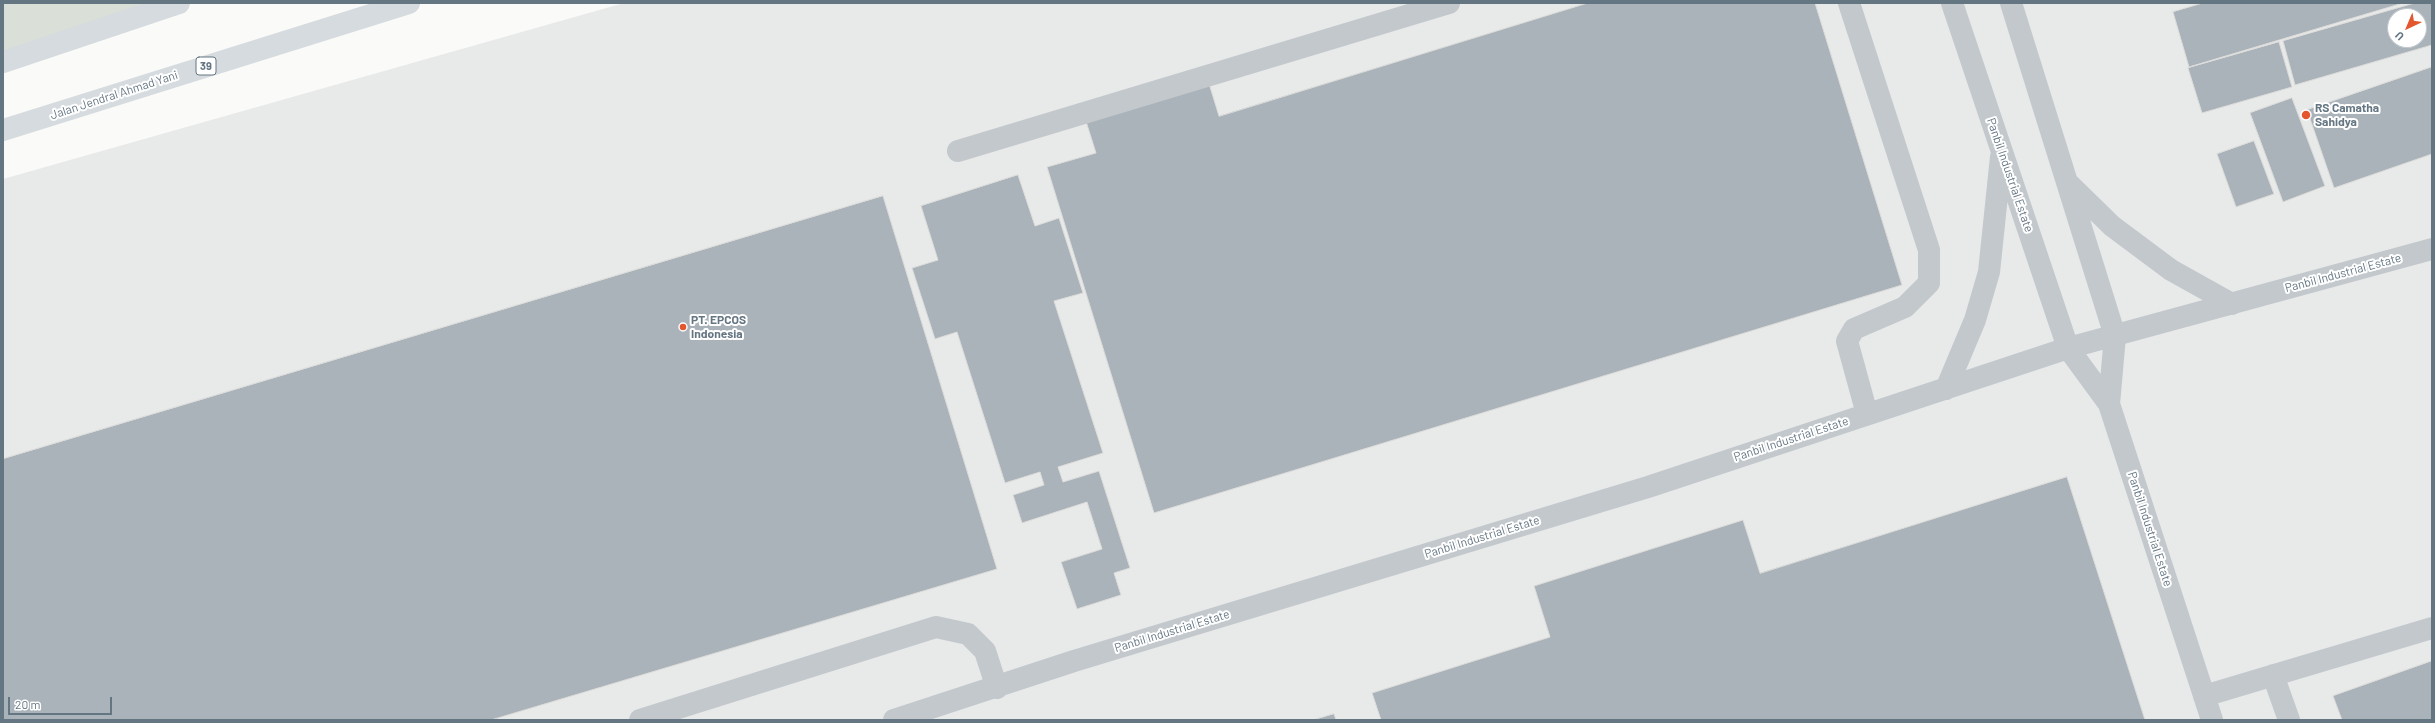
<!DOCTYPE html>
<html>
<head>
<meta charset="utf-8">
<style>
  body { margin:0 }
  #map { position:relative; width:2435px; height:723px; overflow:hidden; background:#fafaf8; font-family:Barlow,sans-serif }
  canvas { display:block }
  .frame { position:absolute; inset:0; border:4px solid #657683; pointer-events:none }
  .north { position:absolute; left:2387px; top:8px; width:40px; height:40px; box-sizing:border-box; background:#fff; border:1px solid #c1c8cd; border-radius:50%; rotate:224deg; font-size:11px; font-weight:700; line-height:16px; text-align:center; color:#657683 }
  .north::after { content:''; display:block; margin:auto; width:14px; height:18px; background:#e4572e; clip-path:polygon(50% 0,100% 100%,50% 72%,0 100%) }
  .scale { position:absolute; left:8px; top:697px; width:104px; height:18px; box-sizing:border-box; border:2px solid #657683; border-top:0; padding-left:5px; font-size:12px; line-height:14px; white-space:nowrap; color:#657683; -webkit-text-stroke:3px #fff; paint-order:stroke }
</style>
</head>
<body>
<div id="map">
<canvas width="2435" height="723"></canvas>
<div class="frame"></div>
<div class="north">U</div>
<div class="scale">20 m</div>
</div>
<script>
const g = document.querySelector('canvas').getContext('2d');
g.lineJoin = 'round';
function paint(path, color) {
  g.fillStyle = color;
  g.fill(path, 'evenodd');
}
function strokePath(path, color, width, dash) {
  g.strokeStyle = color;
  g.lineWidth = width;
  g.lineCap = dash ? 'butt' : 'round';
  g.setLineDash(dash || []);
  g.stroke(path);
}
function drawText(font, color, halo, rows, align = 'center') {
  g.font = font + ' Barlow,sans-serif';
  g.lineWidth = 4;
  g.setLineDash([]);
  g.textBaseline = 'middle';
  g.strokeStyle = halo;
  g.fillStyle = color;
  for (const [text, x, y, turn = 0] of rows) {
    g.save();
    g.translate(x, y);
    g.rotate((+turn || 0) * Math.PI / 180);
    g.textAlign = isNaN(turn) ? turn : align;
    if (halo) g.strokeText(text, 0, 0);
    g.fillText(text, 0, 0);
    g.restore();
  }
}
paint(new Path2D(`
  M624 3H2432V720H3V179ZM2395 16H2419V40H2395Z`), '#e8e9e9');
paint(new Path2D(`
  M3 3H158L3 55Z`), '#dadfd7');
const building = new Path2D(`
  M1588 3H1815L1902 285 1154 513 1047 167 1096 153 1084 115 1207 77 1219 116Z
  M2203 3H2403L2189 67 2173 12Z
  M2415 3H2432V45L2295 85 2283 41ZM2395 16H2419V40H2395Z
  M2279 42 2292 87 2202 113 2188 68Z
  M2432 67V154L2334 188 2307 110Z
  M2292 98 2325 186 2283 202 2250 113Z
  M2254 141 2274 194 2236 207 2217 154Z
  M1018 175 1035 226 1059 218 1083 293 1054 301 1103 453 1058 467 1063 482 1099 471 1130 568 1114 573 1121 595 1077 609 1061 562 1102 549 1087 502 1022 523 1013 495 1044 485 1040 472 1005 483 957 332 935 339 912 268 938 260 921 206Z
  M883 196 997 569 491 720H3V459Z
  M2067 477 2145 720H1381L1372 693 1550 637 1534 586 1743 520 1760 573Z
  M2432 661V720H2342L2333 696Z
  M1334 714 1336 720H1313Z`);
paint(building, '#aab3b9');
strokePath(building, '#dcdcda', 1);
strokePath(new Path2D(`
  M1849 3 1929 250V283L1905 307 1854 329 1847 341 1867 414
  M1952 3 2068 348 2109 404 2212 720
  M2011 3 2115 336 2109 404
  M958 151 1449 3
  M2069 184 2112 226 2171 270 2232 304
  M1946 389 1975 320 1989 272 2001 157
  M2273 675 2289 720
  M2204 696 2432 628
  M640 720 936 627 968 634 985 651 997 688
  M894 720 1074 661 1648 487 2068 348 2432 249`), '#c3c8cc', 22);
strokePath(new Path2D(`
  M3 62 179 3
  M3 130 409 3`), '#d6dbdf', 22);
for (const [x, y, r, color] of [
  [2306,115,5,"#e4572e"],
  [683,327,4,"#e4572e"]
]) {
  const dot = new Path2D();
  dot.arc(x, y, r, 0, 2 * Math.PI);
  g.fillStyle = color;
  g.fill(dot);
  strokePath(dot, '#fff', 1.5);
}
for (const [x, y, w] of [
  [206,66,20]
]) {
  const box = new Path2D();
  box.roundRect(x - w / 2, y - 9, w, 18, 3);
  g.fillStyle = '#fff';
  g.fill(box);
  strokePath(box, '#657683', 1);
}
drawText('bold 11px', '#657683', null, [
  ["39",206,66]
]);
drawText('12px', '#657683', '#fff', [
  ["Jalan Jendral Ahmad Yani",114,95,-18],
  ["Panbil Industrial Estate",2010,175,71],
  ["Panbil Industrial Estate",2343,273,-15],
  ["Panbil Industrial Estate",1791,439,-18],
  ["Panbil Industrial Estate",2150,529,72],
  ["Panbil Industrial Estate",1482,537,-17],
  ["Panbil Industrial Estate",1172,631,-17]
]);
drawText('bold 12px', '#657683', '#fff', [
  ["RS Camatha",2315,108],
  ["Sahidya",2315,122],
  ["PT. EPCOS",691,320],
  ["Indonesia",691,334]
], 'left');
</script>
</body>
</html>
